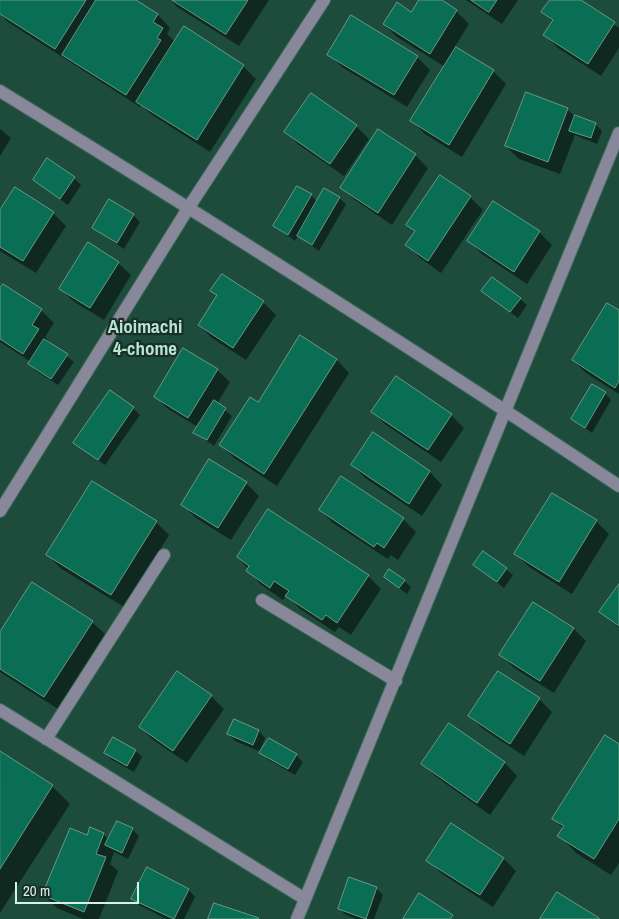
<!DOCTYPE html>
<html>
<head>
<meta charset="utf-8">
<style>
  body { margin:0 }
  #map { position:relative; width:619px; height:919px; overflow:hidden; background:#1d4c3c; font-family:"Archivo Narrow",sans-serif }
  canvas { display:block }
  .scale { position:absolute; left:15px; top:882px; width:124px; height:22px; box-sizing:border-box; border:2px solid #d8f1e7; border-top:0; padding-left:6px; font-size:15px; line-height:18px; white-space:nowrap; color:#d8f1e7; -webkit-text-stroke:4px #1a2d26; paint-order:stroke }
</style>
</head>
<body>
<div id="map">
<canvas width="619" height="919"></canvas>
<div class="scale">20 m</div>
</div>
<script>
const g = document.querySelector('canvas').getContext('2d');
g.lineJoin = 'round';
function paint(path, color) {
  g.fillStyle = color;
  g.fill(path, 'evenodd');
}
function strokePath(path, color, width, dash) {
  g.strokeStyle = color;
  g.lineWidth = width;
  g.lineCap = dash ? 'butt' : 'round';
  g.setLineDash(dash || []);
  g.stroke(path);
}
function drawText(font, color, halo, rows, align = 'center') {
  g.font = font + ' "Archivo Narrow",sans-serif';
  g.lineWidth = 4.5;
  g.setLineDash([]);
  g.textBaseline = 'middle';
  g.strokeStyle = halo;
  g.fillStyle = color;
  for (const [text, x, y, turn = 0] of rows) {
    g.save();
    g.translate(x, y);
    g.rotate((+turn || 0) * Math.PI / 180);
    g.textAlign = isNaN(turn) ? turn : align;
    if (halo) g.strokeText(text, 0, 0);
    g.fillText(text, 0, 0);
    g.restore();
  }
}
paint(new Path2D(`
  M1 0H134L158 15 170 28 167 34 175 42 243 66 256 79 210 152 151 114 141 105 140 107 8 22 0 14Z
  M171 0H269L239 46 177 7Z
  M420 0H439L456 11 469 24 454 48 493 71 506 84 462 157 425 134 412 121 445 67 397 37 384 24 412 13Z
  M466 0H518L502 24Z
  M551 0H579L619 28V48L601 76 558 48 545 35 553 22 543 12Z
  M329 54 417 57 430 70 407 107 342 67Z
  M311 95 356 126 369 139 344 176 299 145 286 132Z
  M567 109 574 116 595 124 602 131 597 144 575 135 560 174 519 159 506 146Z
  M0 129 11 138 0 156Z
  M415 155 428 168 392 225 355 200 342 188Z
  M440 177 470 197 483 210 441 273 420 258 407 245 415 232 408 225Z
  M74 178 81 185 68 205 34 180Z
  M311 195 317 202 339 198 346 204 319 251 298 236 295 241 275 226Z
  M0 213H53L66 226 36 273 0 251Z
  M133 215 140 222 124 249 93 228Z
  M539 232 552 245 527 284 482 254 469 241Z
  M118 263 131 275 104 320 73 301 60 288Z
  M0 291 41 310 54 323 45 337 51 344 74 362 58 385 36 371 30 364 31 362 0 342Z
  M212 291 263 302 276 315 246 360 212 338 199 325 218 296Z
  M483 291 520 299 527 305 518 318Z
  M619 312V394L586 373 573 360Z
  M301 337 337 360 349 373 277 486 234 458 221 445 258 404Z
  M217 370 230 382 217 404 232 416 214 446 195 432 198 427 168 409 155 396Z
  M396 378 451 415 464 428 441 462 386 425 373 412Z
  M605 393 611 400 592 433 572 419Z
  M133 408 140 415 105 465 75 443Z
  M373 434 430 472 442 485 422 516 365 478 352 465Z
  M341 478 403 519 416 532 398 560 391 555 388 559 333 523 320 510Z
  M246 483 259 496 231 540 196 518 183 505Z
  M596 521 609 534 572 594 529 567 516 554Z
  M156 522 169 535 124 607 60 568 48 555Z
  M483 553 513 575 504 588 475 565Z
  M238 557 368 576 381 589 351 635 339 627 335 632 300 609 286 595 283 600 260 584Z
  M385 577 404 581 411 587 407 594Z
  M619 586V628L601 612Z
  M92 622 105 634 58 709 0 672V634Z
  M574 629 586 641 554 693 514 668 501 655Z
  M211 696 224 709 187 763 153 740 140 727Z
  M539 699 552 712 524 756 483 729 470 716Z
  M235 720 259 731 265 738 260 751 269 739 296 755 303 762 295 775 267 759 261 752 235 741 229 734Z
  M449 724 505 763 517 776 490 815 435 776 422 763Z
  M619 746V863L611 875 576 853 559 835 563 828 553 818Z
  M136 751 142 757 134 772 112 760 106 753Z
  M0 753 52 786 70 804 0 913Z
  M132 829 139 836 128 859 114 852 110 864 118 871 99 919H83L57 908 44 895 88 837 103 834 109 840Z
  M503 858 516 871 493 907 441 873 428 860Z
  M147 869 189 890 195 897 184 919H166L139 905 132 898Z
  M376 888 383 895 374 919H357L346 915 339 909Z`), '#0007');
const building = new Path2D(`
  M0 0H86L55 49 0 14Z
  M96 0H136L158 14 153 22 163 28 157 38 161 40 126 95 62 55Z
  M172 0H248L226 34Z
  M419 0H442L457 10 430 54 383 24 397 2 411 12Z
  M471 0H497L489 12Z
  M550 0H581L615 22 588 64 543 35 553 20 541 12Z
  M351 15 418 56 394 95 327 55Z
  M184 26 244 65 197 140 136 102Z
  M456 47 494 70 449 145 410 121Z
  M526 92 568 108 548 162 505 146Z
  M311 93 357 125 330 164 284 132Z
  M575 115 596 123 591 138 569 131Z
  M378 129 416 154 378 213 340 188Z
  M47 158 75 177 60 199 33 180Z
  M440 175 471 196 428 261 405 245 415 231 406 225Z
  M297 186 312 194 288 235 273 226Z
  M15 187 54 212 23 261 0 247V210Z
  M324 188 340 197 312 245 297 236Z
  M109 199 134 214 117 243 92 228Z
  M493 201 540 231 514 272 467 241Z
  M88 242 119 262 90 308 59 289Z
  M222 274 264 301 233 348 198 325 217 295 210 291Z
  M492 277 521 298 510 312 481 291Z
  M3 284 42 309 32 325 39 329 23 354 0 339V288Z
  M607 303 619 310V381L615 388 572 360Z
  M300 335 337 359 264 474 219 445 250 397 258 402Z
  M44 339 68 354 51 379 28 364Z
  M183 348 218 369 188 418 154 397Z
  M396 376 452 414 428 450 371 412Z
  M592 384 606 392 585 428 571 419Z
  M110 390 134 407 98 460 73 443Z
  M214 400 226 408 207 440 193 433Z
  M373 432 430 471 409 504 351 465Z
  M209 459 247 482 218 528 181 505Z
  M341 476 404 518 384 548 377 543 374 547 319 510Z
  M92 481 157 521 111 595 46 555Z
  M552 493 597 520 559 582 514 554Z
  M268 509 369 575 337 623 326 615 322 620 285 596 289 591 274 581 270 588 246 571 249 566 237 557Z
  M483 551 507 568 497 582 473 565Z
  M389 569 405 580 399 588 384 577Z
  M32 582 93 621 44 697 0 669V632Z
  M619 584V626L599 612Z
  M533 602 574 628 540 681 499 655Z
  M177 671 212 695 173 751 139 727Z
  M498 671 540 698 510 744 468 716Z
  M234 719 259 730 253 745 227 734Z
  M449 723 505 762 477 803 421 764Z
  M605 735 619 744V819L594 859 557 836 564 826 552 819Z
  M113 737 136 750 127 766 104 753Z
  M269 738 297 754 288 769 259 753Z
  M0 751 53 785 0 869Z
  M117 821 133 828 122 853 105 845Z
  M451 823 504 858 480 895 426 861Z
  M90 827 104 833 96 854 106 857 84 912 42 895 70 828 87 835Z
  M147 867 189 889 174 919 131 899Z
  M349 877 377 887 366 919 338 909Z
  M557 892 599 918V919H540Z
  M419 893 453 915 450 919H403Z
  M214 903 259 918 258 919H208Z`);
paint(building, '#096e53');
strokePath(building, '#699986', 1);
const minor = new Path2D(`
  M0 91C208 219 416 350 619 486
  M0 511 189 207 324 0
  M262 600 396 681
  M0 710 305 899
  M46 739 164 555
  M297 919 619 133`);
strokePath(minor, '#3f6a5b', 14);
strokePath(minor, '#89889a', 12);
drawText('bold 19px', '#b4e6d1', '#1a2d26', [
  ["Aioimachi",145,328],
  ["4-chome",145,350]
]);
</script>
</body>
</html>
